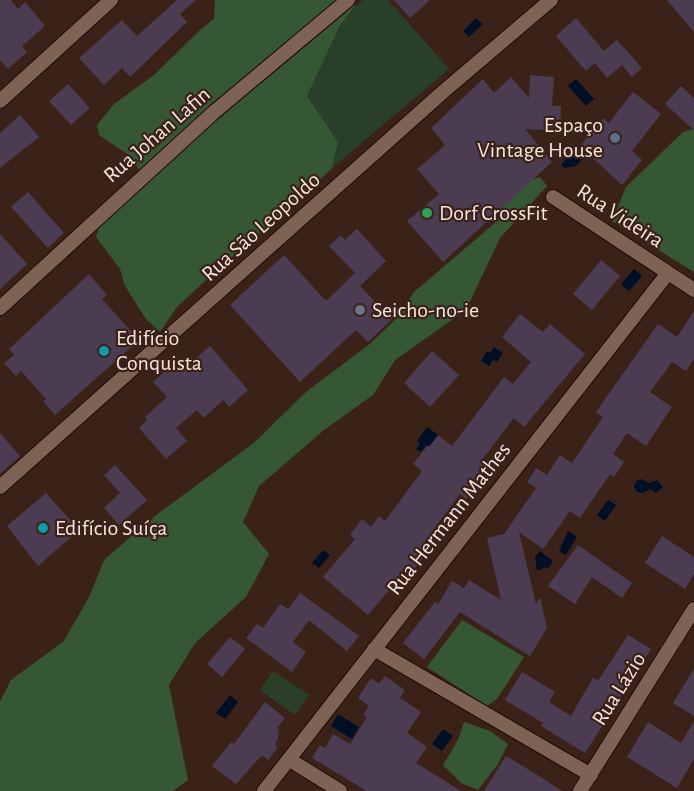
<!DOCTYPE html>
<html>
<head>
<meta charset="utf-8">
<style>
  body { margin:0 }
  canvas { display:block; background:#3a2218 }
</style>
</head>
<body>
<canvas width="694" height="791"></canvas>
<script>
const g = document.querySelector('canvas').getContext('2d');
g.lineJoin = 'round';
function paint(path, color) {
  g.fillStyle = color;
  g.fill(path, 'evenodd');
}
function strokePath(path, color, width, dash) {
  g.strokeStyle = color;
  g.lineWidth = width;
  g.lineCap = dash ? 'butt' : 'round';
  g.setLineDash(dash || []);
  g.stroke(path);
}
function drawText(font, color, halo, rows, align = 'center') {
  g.font = font + ' "Alegreya Sans",sans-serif';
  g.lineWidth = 4.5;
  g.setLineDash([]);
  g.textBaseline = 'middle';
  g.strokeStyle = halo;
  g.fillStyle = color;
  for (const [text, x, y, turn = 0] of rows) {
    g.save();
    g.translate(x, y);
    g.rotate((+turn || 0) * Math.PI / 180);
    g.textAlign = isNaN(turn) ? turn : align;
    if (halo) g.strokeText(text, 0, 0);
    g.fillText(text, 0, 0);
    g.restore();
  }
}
paint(new Path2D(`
  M363 0H388L449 69 332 168 338 142 307 96C322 64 334 22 363 0Z
  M273 671 309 695 295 715 260 690Z`), '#2a3f29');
paint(new Path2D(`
  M215 0H355V6L339 27 307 96 338 142 332 168 295 203 205 281 177 307 160 332 146 319 125 286 120 269 96 237 102 218 145 178 129 155 99 135 97 125 114 104 154 75 201 29 214 19Z
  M694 129V272L612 221 626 187 683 132Z
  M540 177 547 186 500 238 466 310 395 360 373 395 324 430 259 486 243 522 269 554 246 597 195 643 169 685 188 780 173 791H0V702L11 680 64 641 90 595 104 560 155 516 255 442 306 392 371 343 395 320 414 292 503 216 498 209 531 180Z
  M462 620 524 657 497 699 487 706 427 667Z
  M464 722 490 731 508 744 498 764 478 790 461 783 443 765 458 740Z`), '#365734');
paint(new Path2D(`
  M476 18 483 24 469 37 463 31Z
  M576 79 594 99 586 106 568 86Z
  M577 145 587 154 576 166 564 168 561 165Z
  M634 269 642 276 629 291 621 284Z
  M494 347 503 353 497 362 493 360 489 366 481 361 487 351 490 353Z
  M427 427 438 435 429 447 426 445 421 452 416 449 420 443 417 441Z
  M641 479 649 483 657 480 663 487 656 493 650 489 643 493 637 492 634 487 636 481Z
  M608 500 616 505 605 521 597 515Z
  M568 531 577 537 566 555 559 551Z
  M323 550 330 555 319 568 312 563Z
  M540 551 553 561 548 569 545 567 537 571 535 557Z
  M230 695 238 702 225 719 216 713Z
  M338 714 359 727 352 739 331 726Z
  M443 729 453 736 442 751 432 744Z`), '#000f26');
paint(new Path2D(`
  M0 0H11L18 9 25 2 45 26 22 46 27 52 8 69 0 60Z
  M177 0H196L180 14 187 22 130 77 122 68 104 85 79 58 122 20 137 36Z
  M394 0H430L410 18Z
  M667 0H694V32Z
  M576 18 604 51 617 40 642 68 632 77 622 65 607 78 595 63 586 71 556 36Z
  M530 75 554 77 552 106H561L560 131 525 129 552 162 443 262 407 221 439 194 417 169 445 145 431 128 483 79 494 93 511 77 529 98Z
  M68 84 90 108 71 125 49 101Z
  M681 86 694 98V130L665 104Z
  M633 92 661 114 632 151 642 160 622 185 580 146 603 118 609 123Z
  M20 115 39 137 0 168V133Z
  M28 192 64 233 48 248 11 207Z
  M357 229 386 261 360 286 392 319 368 342 356 330 300 382 230 305 284 255 326 301 355 273 329 246 341 235 345 240Z
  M0 234 27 264 0 289Z
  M601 260 620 276 592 310 573 294Z
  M89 274 107 295 102 299 139 340 55 415 43 401 46 399 21 371 16 376 4 363 14 355 9 349Z
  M694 311V359L686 371 672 362 650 392 672 407 646 446 627 433 613 454 624 462 614 477 610 474 580 518 570 511 543 549 519 532 536 604 540 597 547 628 530 656 460 612 424 659 403 643 435 602 438 604 452 581 464 588 469 580 501 600 487 538 504 534 536 488 527 482 536 468 547 475 560 455 572 463 603 417 596 412 658 324 677 337Z
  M520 314 543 332 550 324 585 354 524 427 514 418 481 461 489 467 466 499 460 494 422 545 429 550 410 575 405 571 368 615 323 577 355 539 350 535 362 519 371 527 379 516 385 521 422 471 413 464 428 445 429 447 438 435 452 446 504 377 513 384 531 362 502 337Z
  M210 346 248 390 229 407 223 400 204 418 197 410 176 428 187 441 166 459 139 428 147 420 145 417 167 397 153 382 177 360 185 368Z
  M432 351 459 375 430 407 404 383Z
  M0 433 20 456 0 474Z
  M115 465 147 500 119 525 104 508 120 493 104 475Z
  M46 493 79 530 38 566 7 526Z
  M662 536 694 557V574L685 589 645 563Z
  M578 545 632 583 622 598 592 577 575 604 548 586Z
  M300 593 359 636 347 651 309 620 293 642 306 652 292 672 246 638 257 624 263 628 280 604 288 609Z
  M628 635 651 649 585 753 541 726 543 723 505 700 522 672 555 692 549 702 571 716 593 678 598 681Z
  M230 637 245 649 222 677 207 664Z
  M694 669V716L673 703Z
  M385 676 405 690 400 698 421 712 407 733 427 747 416 763 461 791H367L312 758 320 745 325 748 333 734 350 744 367 717 363 715 369 706 358 698 371 678 379 684Z
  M265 702 285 718 278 727 279 734 275 745 278 747 268 760 262 755 236 784 212 766 231 742 234 744Z
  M694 721V759L677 788 627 757 648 722 681 743Z
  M506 756 536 774 562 791H484Z`), '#4b3c52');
const street = new Path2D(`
  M0 101 111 0
  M553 197 694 290
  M0 308 213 113 348 0
  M0 487 444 91 551 0
  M374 649 591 775
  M290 760 340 791
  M264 791 668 273
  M580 791 694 609`);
strokePath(street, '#200a03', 16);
strokePath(street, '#7e6256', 14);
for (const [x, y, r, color] of [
  [615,138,6,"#5c6f8a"],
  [427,213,6,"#2e9e5b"],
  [360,310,6,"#6b7280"],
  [104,351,6,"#0f9aa8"],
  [43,528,6,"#0f9aa8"]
]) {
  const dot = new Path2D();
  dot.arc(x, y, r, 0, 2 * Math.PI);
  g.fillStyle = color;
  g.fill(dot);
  strokePath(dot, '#3a2218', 2);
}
drawText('22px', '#f6e5df', '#3a2218', [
  ["Espaço",603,125,"right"],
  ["Vintage House",603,150,"right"],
  ["Dorf CrossFit",439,213],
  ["Seicho-no-ie",372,310],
  ["Edifício",116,338],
  ["Conquista",116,363],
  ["Edifício Suíça",55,528]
], 'left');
drawText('22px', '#f6e5df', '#3a2218', [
  ["Rua Johan Lafin",157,135,-41],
  ["Rua Videira",620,216,33],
  ["Rua São Leopoldo",261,227,-42],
  ["Rua Hermann Mathes",449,519,-52],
  ["Rua Lázio",619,689,-58]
]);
</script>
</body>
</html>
